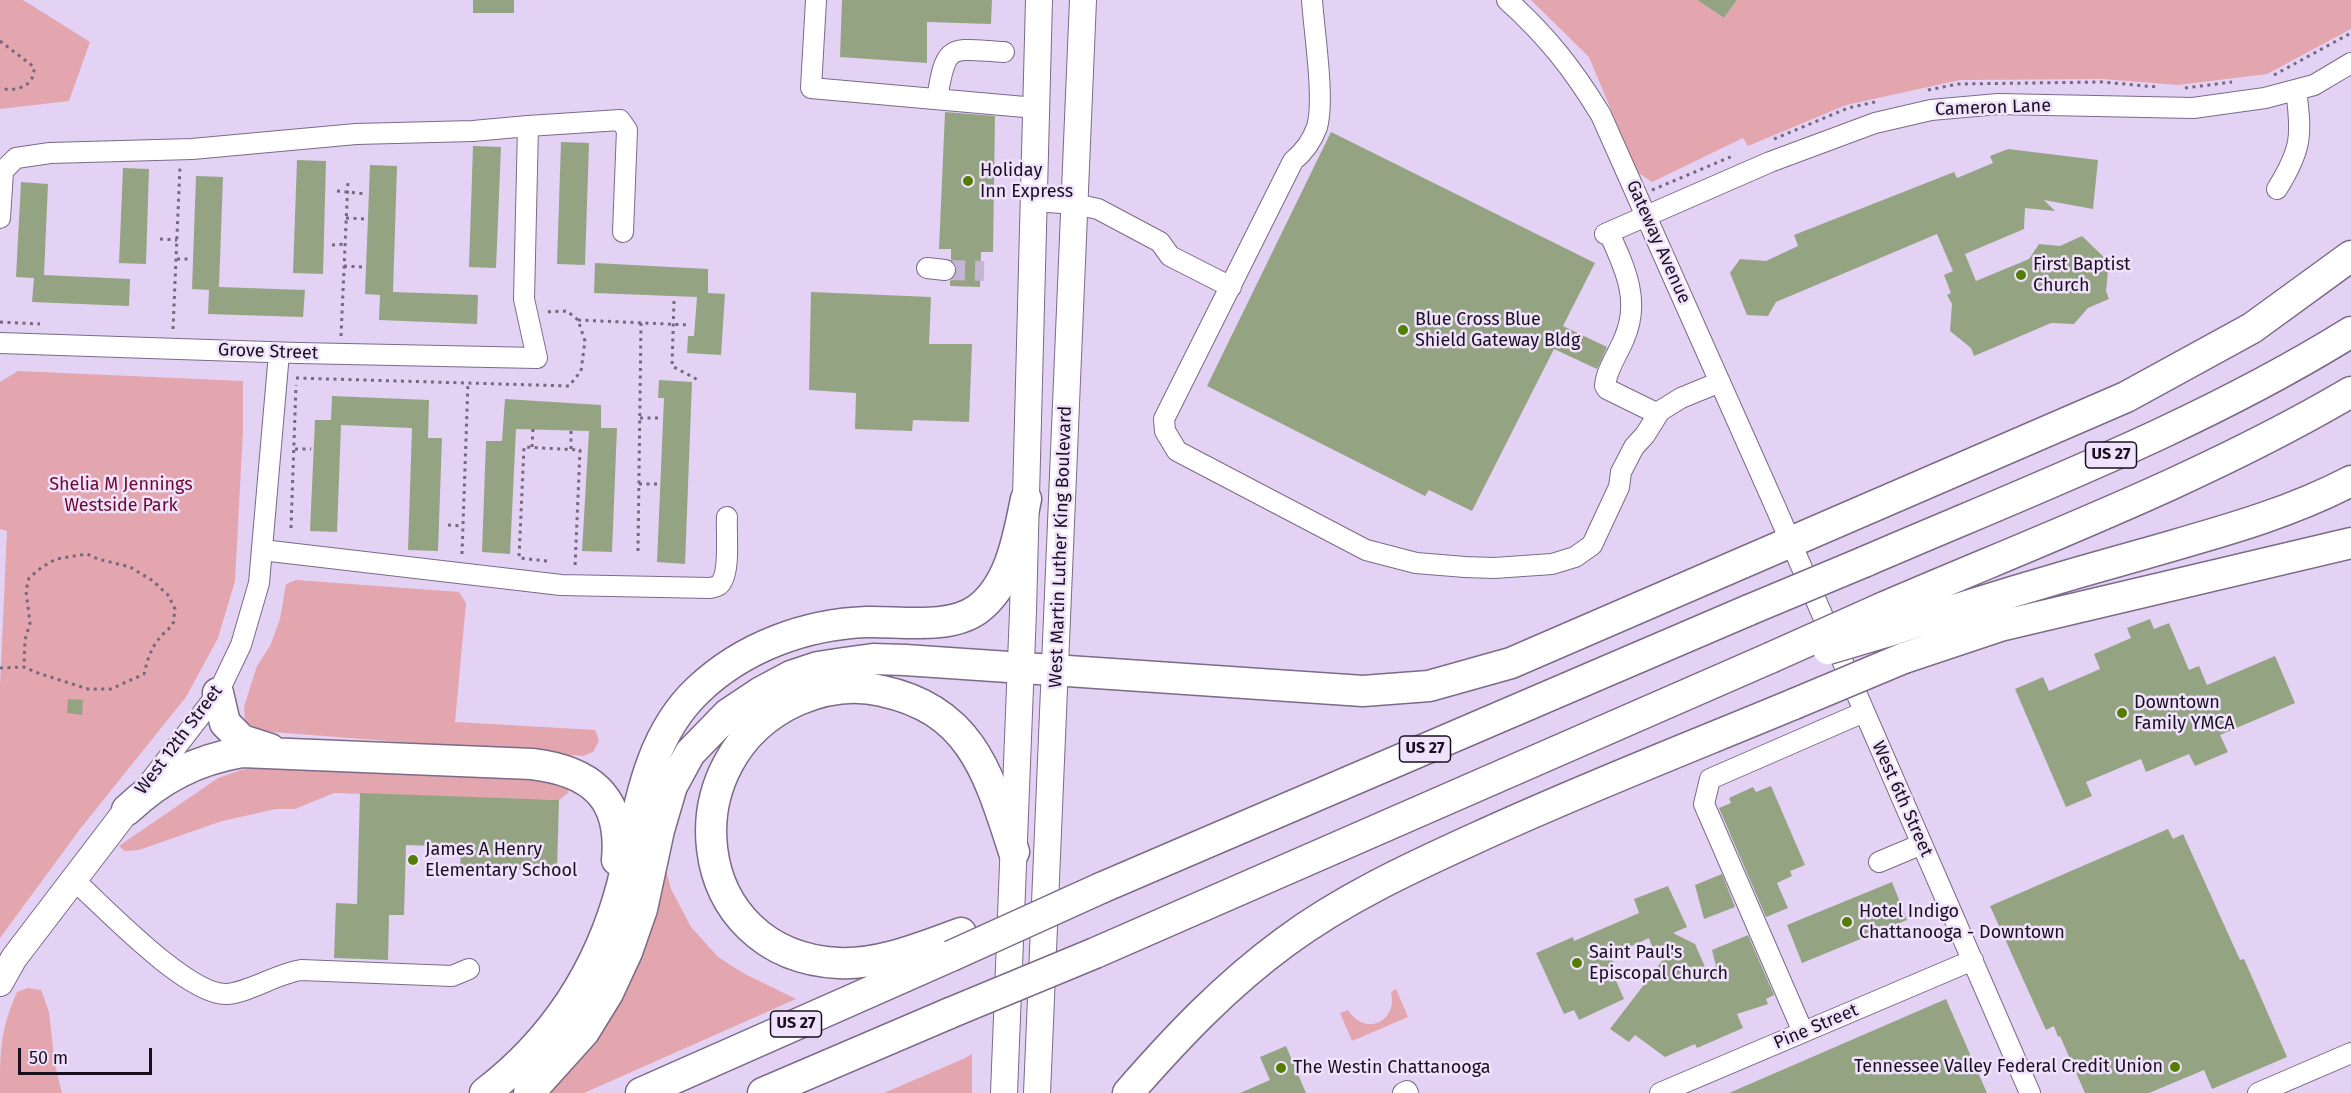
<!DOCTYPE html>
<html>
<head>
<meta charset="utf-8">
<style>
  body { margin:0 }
  #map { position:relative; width:2351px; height:1093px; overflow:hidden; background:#e4d2f4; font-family:"Fira Sans",sans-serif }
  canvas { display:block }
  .scale { position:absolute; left:18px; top:1048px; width:134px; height:27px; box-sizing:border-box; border:3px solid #18111d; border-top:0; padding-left:8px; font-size:18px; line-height:21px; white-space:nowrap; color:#18111d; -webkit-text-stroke:4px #f0e1fc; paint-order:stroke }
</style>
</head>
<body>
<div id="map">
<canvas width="2351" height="1093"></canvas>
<div class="scale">50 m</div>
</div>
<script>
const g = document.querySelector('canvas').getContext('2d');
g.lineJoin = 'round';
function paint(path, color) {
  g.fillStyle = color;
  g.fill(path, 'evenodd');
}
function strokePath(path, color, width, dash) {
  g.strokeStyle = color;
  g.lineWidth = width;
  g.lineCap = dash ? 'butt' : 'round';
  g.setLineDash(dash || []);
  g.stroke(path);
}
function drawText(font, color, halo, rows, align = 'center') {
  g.font = font + ' "Fira Sans",sans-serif';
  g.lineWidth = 5;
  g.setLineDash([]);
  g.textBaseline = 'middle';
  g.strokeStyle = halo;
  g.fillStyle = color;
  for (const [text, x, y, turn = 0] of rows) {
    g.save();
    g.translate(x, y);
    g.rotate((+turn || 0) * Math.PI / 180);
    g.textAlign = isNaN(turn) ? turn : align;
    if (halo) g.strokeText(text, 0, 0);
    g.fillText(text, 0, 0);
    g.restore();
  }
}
paint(new Path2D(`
  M0 0H23L90 42 69 101 0 109Z
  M1531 0H1697L1724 18 1737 0H2351V29L2267 74 2178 85 2102 79 1960 80 1846 105 1748 146 1743 138 1652 182 1637 172 1589 57Z
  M18 371 243 381V431L235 581 218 638 186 697 80 829 0 938V686L7 531 0 529V382Z
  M296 580 459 592 466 603 455 722 595 730 599 741 593 752 583 756 272 732 255 728 245 720 244 707 257 666 270 646 280 619 286 584Z
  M300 758 523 769 570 788 567 794 559 800 334 793 295 809H276L222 821 139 850 125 851 119 846 218 778 241 770Z
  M662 854 671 889 691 927 718 957 743 973 796 999 584 1093H546L569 1071 611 1008Z
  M28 988 41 990 49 1012 55 1065 62 1093H0C0 1051 0 1031 17 992Z
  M1396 989 1408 1017 1352 1041 1340 1013 1348 1010C1365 1037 1398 1022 1391 992Z
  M972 1054V1093H884L963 1059Z`), '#e3a5ae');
paint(new Path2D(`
  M473 0H514V13H473Z
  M842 0H992L991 24 927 22V63L840 57Z
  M1697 0H1737L1724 18Z
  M945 112 995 116 993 252H981L980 287 950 286V281L955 277 957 271 956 265 951 260V249H939Z
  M1331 132 1595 263 1563 326 1607 347 1597 369 1554 349 1472 511 1429 490 1425 496 1207 386Z
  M561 142 589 143 585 265 557 264Z
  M473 146 501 147 496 268 469 267Z
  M2008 149 2098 160 2093 209 2044 200 2055 211 2025 208 2024 229 1965 254 1976 281 2029 259 2039 244 2060 246 2082 236 2109 262 2106 291 2109 299 2088 308 2074 324 2051 323 1974 356 1971 348 1950 331 1952 304 1947 295 1951 293 1944 275 1953 271 1937 234 1776 302 1768 316 1747 315 1730 273 1740 259 1766 261 1798 246 1794 235 1954 172 1957 178 1993 163 1990 156Z
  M297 160 326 161 323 274 293 273Z
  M370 165 397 166 393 292 478 295 477 324 379 320 380 295 365 294Z
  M123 168 149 169 146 264 119 263Z
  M196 176 223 177 219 287 305 290 303 317 208 314 209 290 192 289Z
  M21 182 48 184 44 275 130 279 129 306 32 302 34 278 16 277Z
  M595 263 708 269V293L725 294 721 355 687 353 688 336H694L697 297 594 293Z
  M811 292 931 297 929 344H972L969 422 913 420 912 431 855 429 856 393 809 390Z
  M659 380 692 382 685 564 657 562 664 398H658Z
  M332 396 429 400 428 438H442L438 551 408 550 412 428 341 425 337 532 310 531 315 420H331Z
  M505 399 601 405V428H617L612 552 582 551 589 431 516 429 510 554 482 552 486 441H502Z
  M2150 619 2154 629 2169 623 2189 670 2199 666 2207 685 2275 656 2295 703 2220 735 2228 752 2195 766 2189 754 2146 772 2141 759 2086 782 2092 796 2066 807 2015 689 2043 677 2049 691 2100 669 2094 654 2131 638 2127 628Z
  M68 699 83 700 82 715 67 713Z
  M1771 786 1805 865 1790 871 1792 876 1777 883 1788 908 1766 917 1719 808 1731 803 1729 798 1753 787 1756 792Z
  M360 793 559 800 557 870 460 867 461 847 406 845 404 915H389L388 960 334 958 336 903 357 904Z
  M2168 829 2173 839 2183 834 2240 960 2244 959 2287 1057 2212 1089 2204 1070 2149 1093H2085L2060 1036 2058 1037 2054 1026 2046 1030 1990 906Z
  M1722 874 1735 907 1704 919 1695 885Z
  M1892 882 1907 920 1802 963 1787 925Z
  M1668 886 1687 927 1673 933 1695 944 1706 969 1716 966 1712 950 1748 935 1774 995 1766 999 1768 1004 1737 1014 1743 1028 1697 1048 1695 1044 1665 1057 1635 1035 1629 1042 1610 1029 1662 961 1656 957 1649 938 1610 956 1615 965 1610 967 1624 999 1579 1020 1574 1010 1564 1014 1536 953 1573 937 1574 941 1639 913 1634 899Z
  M1946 999 1987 1093H1729Z
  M1286 1046 1306 1093H1240L1270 1080 1260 1057Z`), '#94a483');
strokePath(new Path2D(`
  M945 270 984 271`), '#c5b5d4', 20, [20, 10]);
const minor = new Path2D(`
  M816 0 811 88 1036 108
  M1312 0C1314 31 1325 100 1317 127 1312 141 1304 152 1293 161L1164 419 1165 431 1177 451 1366 550 1416 563 1465 567 1494 568 1552 564 1575 557 1592 545 1619 487 1621 472 1634 447 1645 435 1660 411 1681 398 1720 382
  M1507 0C1547 36 1573 69 1601 115L1775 506 2030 1093
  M937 99C946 41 950 49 1004 52
  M528 126 620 120 627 130 623 232
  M2277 189C2302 149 2302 135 2296 90
  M1034 201 1075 204 1098 209 1160 242 1170 256 1231 287
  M0 218 3 171 16 158 50 153 192 149 356 134 473 131 528 126 524 299 537 358 298 353 0 343
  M1609 233C1625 268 1641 301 1624 339 1618 354 1606 370 1605 386L1607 389 1658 414
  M1605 234 1770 162 1875 123 1931 110 1998 104 2193 108 2265 98 2314 85 2351 63
  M927 268 945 270
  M262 550 561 585 710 588C715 587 720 586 722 581 730 568 726 533 727 517
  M147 785 218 693 241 645 259 583 279 353
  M1879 862 1922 844
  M74 880C104 907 188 996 227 994 250 992 276 974 301 970L452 976 469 969
  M1803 1032 1704 804 1710 779 1864 712
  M1403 1093 1407 1091 1408 1093
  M1660 1093 1973 960
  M2258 1093 2351 1053`);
const major = new Path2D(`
  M0 983 14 958 127 810
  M1004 1093 1023 611 1039 0
  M1037 1093 1083 0`);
const highway = new Path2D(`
  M1864 562C2028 491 2198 427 2351 332
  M1882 608C2040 540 2203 479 2351 392
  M1892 630C1974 603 2057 578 2140 555 2212 534 2284 516 2351 481
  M1904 658 2000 626 2351 543
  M218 693 225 723 242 740 270 749
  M127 810C161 778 196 760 242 752L532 764C591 771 623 797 617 860
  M1101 888 1749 610
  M961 933C922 947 880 965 838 963 686 955 668 757 798 700 826 688 853 684 882 691 972 710 989 775 1014 852
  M1095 953 1770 658
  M485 1093C554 1040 600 969 622 885 639 816 644 741 698 690 743 647 806 624 867 622 900 621 950 630 978 609 1011 584 1018 537 1026 499
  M529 1093 584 1032 608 993 627 952 642 909 659 830 672 786 690 753 728 714 761 692 791 676 818 667 844 663 873 659 905 660 1363 691 1429 686 1511 663 2126 397 2252 328 2351 256
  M641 1093 951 956
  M763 1093 950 1013
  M1128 1093C1176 1038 1225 986 1285 942 1343 899 1410 868 1476 838 1580 790 1688 748 1794 704`);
strokePath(minor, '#7b6a88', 22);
strokePath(major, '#7b6a88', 28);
strokePath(highway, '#7b6a88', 33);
strokePath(new Path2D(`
  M0 41 34 67C35 87 16 92 0 88
  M2274 75 2351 33
  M2185 88 2232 82
  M1928 90 1958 84 2102 82 2157 87
  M1774 139 1848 108 1875 102
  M1652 190 1735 155
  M337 191 366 194
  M346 218 366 219
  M160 239 177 240
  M332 245 345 244
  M177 259H190
  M344 266 363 267
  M674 301 672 366 700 381
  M578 320 689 325
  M0 322 40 324
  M173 329 180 166
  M341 336 348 180
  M296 378 569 386 581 371 585 341 578 320 567 311 544 312
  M640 418H661
  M532 447 533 429
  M295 449H311
  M571 449V431
  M639 484H660
  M448 525 463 526
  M291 528 296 385
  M638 551 641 323
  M462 554 468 382
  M547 561 519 558 524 447 580 450 575 567
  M0 668 24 667 38 673 88 689H111L144 674C150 650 154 641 173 625L175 609 168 595 153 581 130 567 98 559 87 554 56 559 42 567 29 578 26 591 30 623 25 640 24 667`), '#74687e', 3, [3, 4.5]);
strokePath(minor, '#fff', 20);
strokePath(major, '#fff', 26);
strokePath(highway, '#fff', 30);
const highwayBridge = new Path2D(`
  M1749 610 1864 562
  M1828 649 1892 630
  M1770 658 1882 608
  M1794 704 1904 658
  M951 956 1101 888
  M950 1013 1095 953`);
strokePath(highwayBridge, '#7b6a88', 33, []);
strokePath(highwayBridge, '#fff', 30);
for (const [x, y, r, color] of [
  [968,181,6,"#537e00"],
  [2021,275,6,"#537e00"],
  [1403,330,6,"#537e00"],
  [2122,713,6,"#537e00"],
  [413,860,6,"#537e00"],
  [1847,922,6,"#537e00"],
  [1577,963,6,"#537e00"],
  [2175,1067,6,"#537e00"],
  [1281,1068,6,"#537e00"]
]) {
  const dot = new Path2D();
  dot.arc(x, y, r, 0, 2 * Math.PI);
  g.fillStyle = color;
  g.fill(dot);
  strokePath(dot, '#f0e1fc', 2);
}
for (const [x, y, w] of [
  [2111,455,51],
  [1425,749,51],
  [796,1024,51]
]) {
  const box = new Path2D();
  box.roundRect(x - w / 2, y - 13, w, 26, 4.5);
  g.fillStyle = '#f0e1fc';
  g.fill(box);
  strokePath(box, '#18111d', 1.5);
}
drawText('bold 16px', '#18111d', null, [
  ["US 27",2111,455],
  ["US 27",1425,749],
  ["US 27",796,1024]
]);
drawText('18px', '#18111d', '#f0e1fc', [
  ["Cameron Lane",1993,108,-2],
  ["Gateway Avenue",1658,242,66],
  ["Grove Street",268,352,2],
  ["West Martin Luther King Boulevard",1061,547,-88],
  ["West 12th Street",179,740,-53],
  ["West 6th Street",1902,799,66],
  ["Pine Street",1816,1027,-23]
]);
drawText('18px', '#18111d', '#f0e1fc', [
  ["Holiday",980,171],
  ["Inn Express",980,192],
  ["First Baptist",2033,265],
  ["Church",2033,286],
  ["Blue Cross Blue",1415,320],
  ["Shield Gateway Bldg",1415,341],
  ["Downtown",2134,703],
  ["Family YMCA",2134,724],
  ["James A Henry",425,850],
  ["Elementary School",425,871],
  ["Hotel Indigo",1859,912],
  ["Chattanooga - Downtown",1859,933],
  ["Saint Paul's",1589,953],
  ["Episcopal Church",1589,974],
  ["Tennessee Valley Federal Credit Union",2163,1067,"right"],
  ["The Westin Chattanooga",1293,1068]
], 'left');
drawText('18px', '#6c082a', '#f0e1fc', [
  ["Shelia M Jennings",121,485],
  ["Westside Park",121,506]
]);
</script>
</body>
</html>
